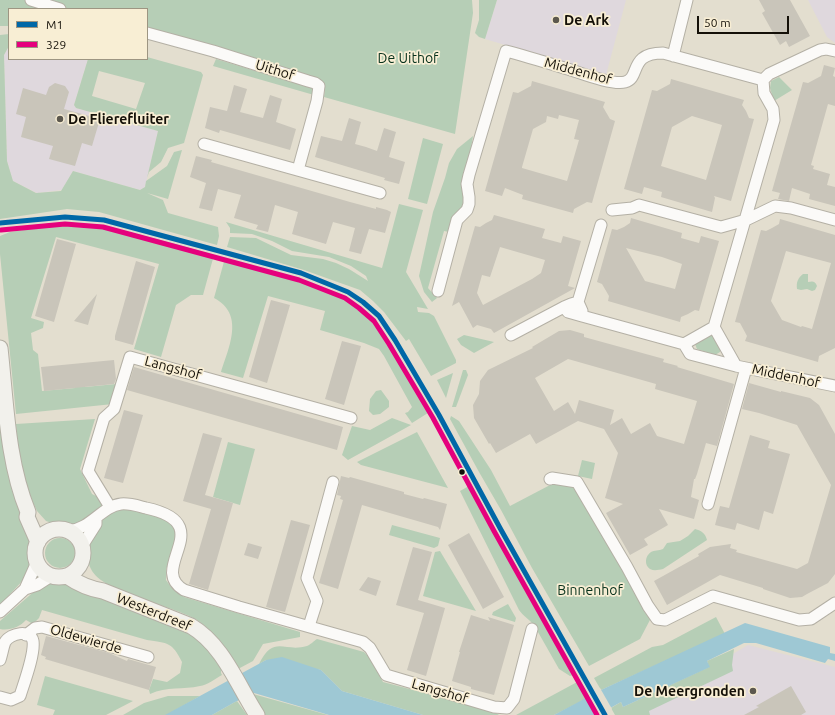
<!DOCTYPE html>
<html>
<head>
<meta charset="utf-8">
<style>
  body { margin:0 }
  #map { position:relative; width:835px; height:715px; overflow:hidden; background:#e3decf; font-family:Ubuntu,sans-serif }
  canvas { display:block }
  .legend { position:absolute; left:8px; top:8px; width:140px; height:52px; box-sizing:border-box; background:#f8eed4; border:1px solid #9d9582; margin:0; padding:5px 7px; list-style:none; font-size:12px; color:#141008 }
  .legend li { display:flex; align-items:center; gap:8px; height:20px }
  .legend b { width:20px; border:1px solid #9d9582 }
  .scale { position:absolute; left:697px; top:16px; width:92px; height:18px; box-sizing:border-box; border:2px solid #141008; border-top:0; padding-left:5px; font-size:12px; line-height:14px; white-space:nowrap; color:#141008; -webkit-text-stroke:3px #f8eed4; paint-order:stroke }
</style>
</head>
<body>
<div id="map">
<canvas width="835" height="715"></canvas>
<ul class="legend">
<li><b style="height:5px;background:#0067a7"></b>M1</li>
<li><b style="height:5px;background:#e5007d"></b>329</li>
</ul>
<div class="scale">50 m</div>
</div>
<script>
const g = document.querySelector('canvas').getContext('2d');
g.lineJoin = 'round';
function paint(path, color) {
  g.fillStyle = color;
  g.fill(path, 'evenodd');
}
function strokePath(path, color, width, dash) {
  g.strokeStyle = color;
  g.lineWidth = width;
  g.lineCap = dash ? 'butt' : 'round';
  g.setLineDash(dash || []);
  g.stroke(path);
}
function drawText(font, color, halo, rows, align = 'center') {
  g.font = font + ' Ubuntu,sans-serif';
  g.lineWidth = 3.5;
  g.setLineDash([]);
  g.textBaseline = 'middle';
  g.strokeStyle = halo;
  g.fillStyle = color;
  for (const [text, x, y, turn = 0] of rows) {
    g.save();
    g.translate(x, y);
    g.rotate((+turn || 0) * Math.PI / 180);
    g.textAlign = isNaN(turn) ? turn : align;
    if (halo) g.strokeText(text, 0, 0);
    g.fillText(text, 0, 0);
    g.restore();
  }
}
paint(new Path2D(`
  M497 0H626L606 75 485 39Z
  M808 0H835V43L827 37Z
  M9 46V59H88L74 105 76 108 158 131 145 187 140 190 73 171 62 190 37 193 13 181 7 161 4 55Z
  M748 645 835 667V715H630Z`), '#dfd8dd');
paint(new Path2D(`
  M0 0H472L473 13 455 134 324 97 325 90 229 58 147 38V9H9V26H0Z
  M479 0H497L485 39 479 37 475 33 479 20Z
  M9 34V46L4 55 7 161 13 181 36 193 61 191 73 171 140 190 145 187 146 181 167 166 174 152 182 150 168 199 147 193 163 200 168 213 218 227 219 236 217 245 99 212 67 209 0 219V35Z
  M147 57 201 72 203 75 184 143 168 148 161 162 149 172 147 178 158 131 76 108 74 105 88 59H147ZM99 71 145 83 136 109 92 96Z
  M216 59 312 88 314 95 213 66Z
  M779 77 792 90 774 101 770 88 771 81Z
  M473 136 465 184 463 209 449 232 444 231 428 288 437 298 432 302 424 292 419 276 433 212 445 178 449 163 457 149Z
  M423 138 443 144 427 204 408 199Z
  M399 204 423 210 406 272 428 309 417 307 418 312 429 313 434 316 456 360V363L431 376 409 339 406 341 384 312 373 301 360 290 304 270 227 247 230 237 256 238 291 255 323 259 336 263 349 269 368 281 366 276 351 266 329 257 292 251 272 241 252 234 230 233V228L226 222 382 268Z
  M72 223C121 227 167 242 214 255L203 295H191L176 305 161 357 134 349 159 264 56 237 31 318 44 322 43 328 31 333 33 350 38 354 42 391 75 388V385L85 384V387L116 384 113 404 16 414 0 254V236L10 232Z
  M225 258 334 292 346 298 368 313 380 328 428 413 412 423 405 413 408 412 412 407 384 356 379 349 364 343 320 330 325 311 268 296 243 378 221 372C229 347 245 314 214 298Z
  M803 274H808V282C813 281 815 281 817 286L815 290 812 291 807 289 801 290 797 289C796 282 798 278 803 274Z
  M713 334 720 346V352L715 355 697 349 695 344 696 342Z
  M464 335 494 342 474 353 461 345 457 339Z
  M463 370H466L468 375 456 407H452Z
  M453 373 446 398 437 380Z
  M381 390 389 401V407L380 414 373 415 369 411 370 399 376 391Z
  M451 416 459 421 491 470 510 506 552 484 554 480 575 484 651 618 640 639 589 666 532 568 501 510 479 472 450 419Z
  M392 418 411 425 348 460 342 455 352 426 370 430Z
  M95 419 80 469 92 494 106 501 88 520 71 526 55 524 46 521 37 511 27 491 19 465 16 424Z
  M0 427 14 493 19 510 31 537 30 552 31 563 25 578 0 605Z
  M417 432 448 488 361 465 357 462Z
  M228 442 255 449 240 505 213 497Z
  M582 460 595 463 592 479 578 476Z
  M469 486 517 571 574 675 570 676 559 669 534 625C529 619 523 616 519 610L460 491Z
  M122 507 169 520 177 532 174 551 166 569V580L171 587 184 597 300 632V637L263 644 253 661 238 669C226 650 216 633 197 620 173 605 102 593 91 569 87 563 89 552 90 545 91 536 103 517 111 512 114 510 118 509 122 507Z
  M392 525 440 538 438 546 434 548 389 535Z
  M695 529C702 531 705 533 707 540L663 569C658 570 654 571 650 569 644 565 645 556 651 552 654 550 659 551 663 549L667 543 680 541 688 536Z
  M45 553a15 15 0 1 1 30 0a15 15 0 1 1-30 0Z
  M440 551 476 611 423 596 435 552Z
  M53 582H71L198 636 221 667V673L222 675C215 679 207 685 200 686 183 690 167 686 150 694L149 690 153 679 167 682 180 673 182 662C172 642 168 643 147 640L42 610 39 618 33 624 26 620C20 627 9 631 0 629V621L37 589 44 584Z
  M508 604 516 618 515 622 492 615 493 612Z
  M716 617 725 634 601 690 594 678 652 647 663 645Z
  M317 639 364 652 369 657 383 682 493 711 499 715H423L342 691 321 670 266 660 259 664C274 634 284 653 307 646 310 645 314 641 317 639Z
  M734 649 732 665 733 671 649 711 650 715H615L611 708 621 702 623 707 709 667 707 661Z
  M45 676 133 701 106 715H53L55 710 37 705Z
  M579 681 586 699 554 715H516Z
  M253 694 328 715H264Z
  M168 696H200L167 715H123L144 703Z
  M237 701 247 715H212L235 702Z`), '#b6ceb6');
paint(new Path2D(`
  M745 623 830 647V653L835 654V661L828 659 825 663 756 643H744L707 661 710 667 623 707 621 702 598 715H554L601 690Z
  M282 657 321 670 342 691 423 715H329L254 693 235 702 212 715H165L266 660Z`), '#9ec8d4');
paint(new Path2D(`
  M600 688 612 709 602 715H596L586 696Z`), '#e3decf');
paint(new Path2D(`
  M759 0H790L810 36 789 47 786 41 780 45 762 13 765 11Z
  M824 65 835 68 833 76 835 77V106L828 104 811 165 814 166 813 169 830 174 827 185 835 187V206L809 199 810 194 792 188 789 201 778 199 780 193 772 191 803 82 808 83 821 76Z
  M671 79 744 100 742 105 746 111 749 118 754 119 731 201 714 196 715 198 712 212 661 197 662 192 644 187 642 194 624 189 652 90 657 91 670 84ZM692 116 722 125 706 180 661 166 672 127Z
  M532 81 605 102 603 107 610 119 615 121 592 203 587 202 574 209 573 213 522 199 523 195 505 188 502 196 485 191 513 92 518 93 531 86ZM559 115 579 120 574 139 579 140 567 181 522 168V167L533 129 546 122 547 116 558 119Z
  M55 83 65 86 69 92 64 109 100 119 92 146 82 143 75 166 49 159 53 146 21 137 26 117 16 114 23 88 46 95 49 87Z
  M234 85 247 89 240 112 263 118 270 95 282 99 276 122 296 129 290 150 220 130 219 133 205 128 210 107 227 111Z
  M349 118 361 122 355 144 366 147 377 151 384 128 396 132 389 157 405 162 399 184 384 180 385 178 315 157 321 136 342 141Z
  M196 156 212 160 211 162 350 202 376 209V207L387 210 391 212 385 233 369 229 361 254 349 251 355 228 333 222 326 244 292 234 298 212 275 205 268 232 256 229 258 225 234 218 241 195 218 189 212 211 199 208 206 183 190 177Z
  M494 215 545 229 542 238 561 243 563 236 581 241 568 286 575 288 494 333 491 329 477 325 473 328 459 302 452 306 475 226 480 227 486 223 492 220ZM500 247 545 260 541 273 532 279 483 305 477 293 482 275 490 277Z
  M631 218 682 233 681 238 699 243 701 236 719 241 699 311 695 310 688 314 681 317 680 322 608 301 609 296 602 284 597 282 612 229 617 230 624 227 630 223ZM626 248 662 257 682 264 675 289 645 281Z
  M780 219 835 235V348L819 356 818 362 745 341 747 336 740 323 735 322 761 230 766 231 772 228 779 224ZM786 251 831 263 812 329 802 326 801 327 782 320 771 301Z
  M57 239 76 244 54 322 35 316Z
  M136 261 155 267 133 345 115 340V336Z
  M97 294 88 325 74 321Z
  M271 300 290 305 267 383 249 377Z
  M570 330 584 334V337L664 359 663 362 678 366 677 367 734 384 717 446 706 443 697 474 695 479H694L691 497 699 500 694 519 659 509 668 525 644 539 648 545 630 555 606 513 623 504 605 498 618 453 604 429 578 421 536 444 530 434 496 453 490 443 489 444 474 418 473 405 479 394 480 381 488 370 533 348 532 347 559 331ZM568 359 656 384 655 389 697 401 684 444 657 436 650 423 631 434 622 418 610 425 614 410 579 400 575 414 568 402 554 411 535 378Z
  M342 341 361 346 344 405 325 399Z
  M114 360 116 379 114 384 44 391 41 367Z
  M134 367 343 427 337 450 127 390Z
  M749 383 781 392V391L810 398 819 405 835 434V574L828 583 807 594 802 597 790 598 763 589V588L720 575 667 605 654 581 699 556 698 554 710 547 731 544 730 548 737 550 736 552 797 569 808 563 831 485 797 425 759 413 742 409Z
  M124 410 143 415 123 483 104 478Z
  M203 433 222 438 205 495 233 503 208 590 189 584 211 509 183 501Z
  M750 435 770 441 768 448 790 454 773 514 764 511 759 530 737 523 735 530 715 525 720 506 729 508Z
  M341 476 349 478 350 477 404 492V494L423 499 424 498 447 504 440 530 438 527 362 505 338 589 319 583 343 500 340 499 341 496 337 495Z
  M291 520 310 525 285 612 266 607Z
  M469 533 504 597 483 609 448 545Z
  M248 543 262 547 258 559 244 555Z
  M413 547 432 552 418 600 445 608 426 676 407 670 424 613 396 605Z
  M368 577 381 581 376 596 359 590Z
  M471 615 490 621 488 617 514 625 494 695 471 689V687L452 681 460 652H459Z
  M46 636 109 653 127 661 128 659 156 667 149 690 45 659 46 657 41 655Z
  M791 686 806 712 801 715H744L759 707 756 706Z`), '#c9c5ba');
const street = new Path2D(`
  M31 0 60 9
  M147 33 213 51 308 81 315 83 319 86 317 101 298 170
  M673 56 687 0
  M763 80 769 74 820 50 826 49 835 51
  M204 144 380 193
  M612 210 632 208 639 205 721 227 746 220 775 206 791 208 835 220
  M438 291 457 220 467 210 469 204V197L467 184 469 175 506 51C529 57 551 64 574 71 586 75 613 85 625 82 641 78 628 53 663 53L763 80 764 93 773 109 774 120 714 327
  M578 302 601 225
  M564 307 568 312 582 316
  M511 335 564 307 571 304 578 302 582 311V316L684 344 690 354 736 366 835 386
  M684 344 714 327 736 366
  M550 479 552 478 577 482 627 567 648 606 657 619 665 620 713 596 799 620 811 619 835 603
  M708 504 746 368
  M110 507 88 471 104 418 114 409 130 357 351 418
  M68 531C91 529 102 506 121 504 129 503 138 506 146 508 221 524 146 568 184 590L239 607 363 642 370 648 386 675 494 707 507 708 514 699 532 629
  M82 546 96 524V519
  M25 589 37 562
  M0 612 25 589 37 585 51 576
  M309 626 317 601 307 578 333 482
  M26 635 35 628 42 627 148 657
  M0 660C2 654 3 647 5 642 10 633 31 629 33 641 35 654 24 683 20 696L11 700 0 697`);
const secondary = new Path2D(`
  M0 348C6 402 7 461 28 512L27 517 38 542
  M35 553a24 24 0 1 1 48 0a24 24 0 1 1-48 0Z
  M67 576C77 583 91 589 103 591L191 626C223 645 237 684 257 715`);
strokePath(street, '#b4b0a5', 13);
strokePath(secondary, '#b4b0a5', 17);
strokePath(street, '#fbfaf8', 11);
strokePath(secondary, '#f2f1ec', 15);
strokePath(new Path2D(`
  M0 223 65 217 104 220 301 273 348 292 363 302 379 316 395 340 439 415 500 528 605 715`), '#0067a7', 5);
strokePath(new Path2D(`
  M1 230 65 224 103 227 299 280 345 298 359 308 374 321 389 344 433 418 494 531 597 715`), '#e5007d', 5);
for (const [x, y, r, color] of [
  [556,20,4,"#5c584e"],
  [60,119,4,"#5c584e"],
  [462,472,3.5,"#141008"],
  [753,691,4,"#5c584e"]
]) {
  const dot = new Path2D();
  dot.arc(x, y, r, 0, 2 * Math.PI);
  g.fillStyle = color;
  g.fill(dot);
  strokePath(dot, '#f8eed4', 1.5);
}
drawText('bold 14px', '#141008', '#f8eed4', [
  ["De Ark",564,20],
  ["De Flierefluiter",68,119],
  ["De Meergronden",745,691,"right"]
], 'left');
drawText('14px', '#07321c', '#f8eed4', [
  ["De Uithof",408,58],
  ["Binnenhof",590,590]
]);
drawText('14px', '#141008', '#f8eed4', [
  ["Uithof",275,70,17],
  ["Middenhof",578,71,15],
  ["Langshof",173,368,15],
  ["Middenhof",786,376,12],
  ["Westerdreef",154,612,22],
  ["Oldewierde",86,639,16],
  ["Langshof",440,691,16]
]);
</script>
</body>
</html>
